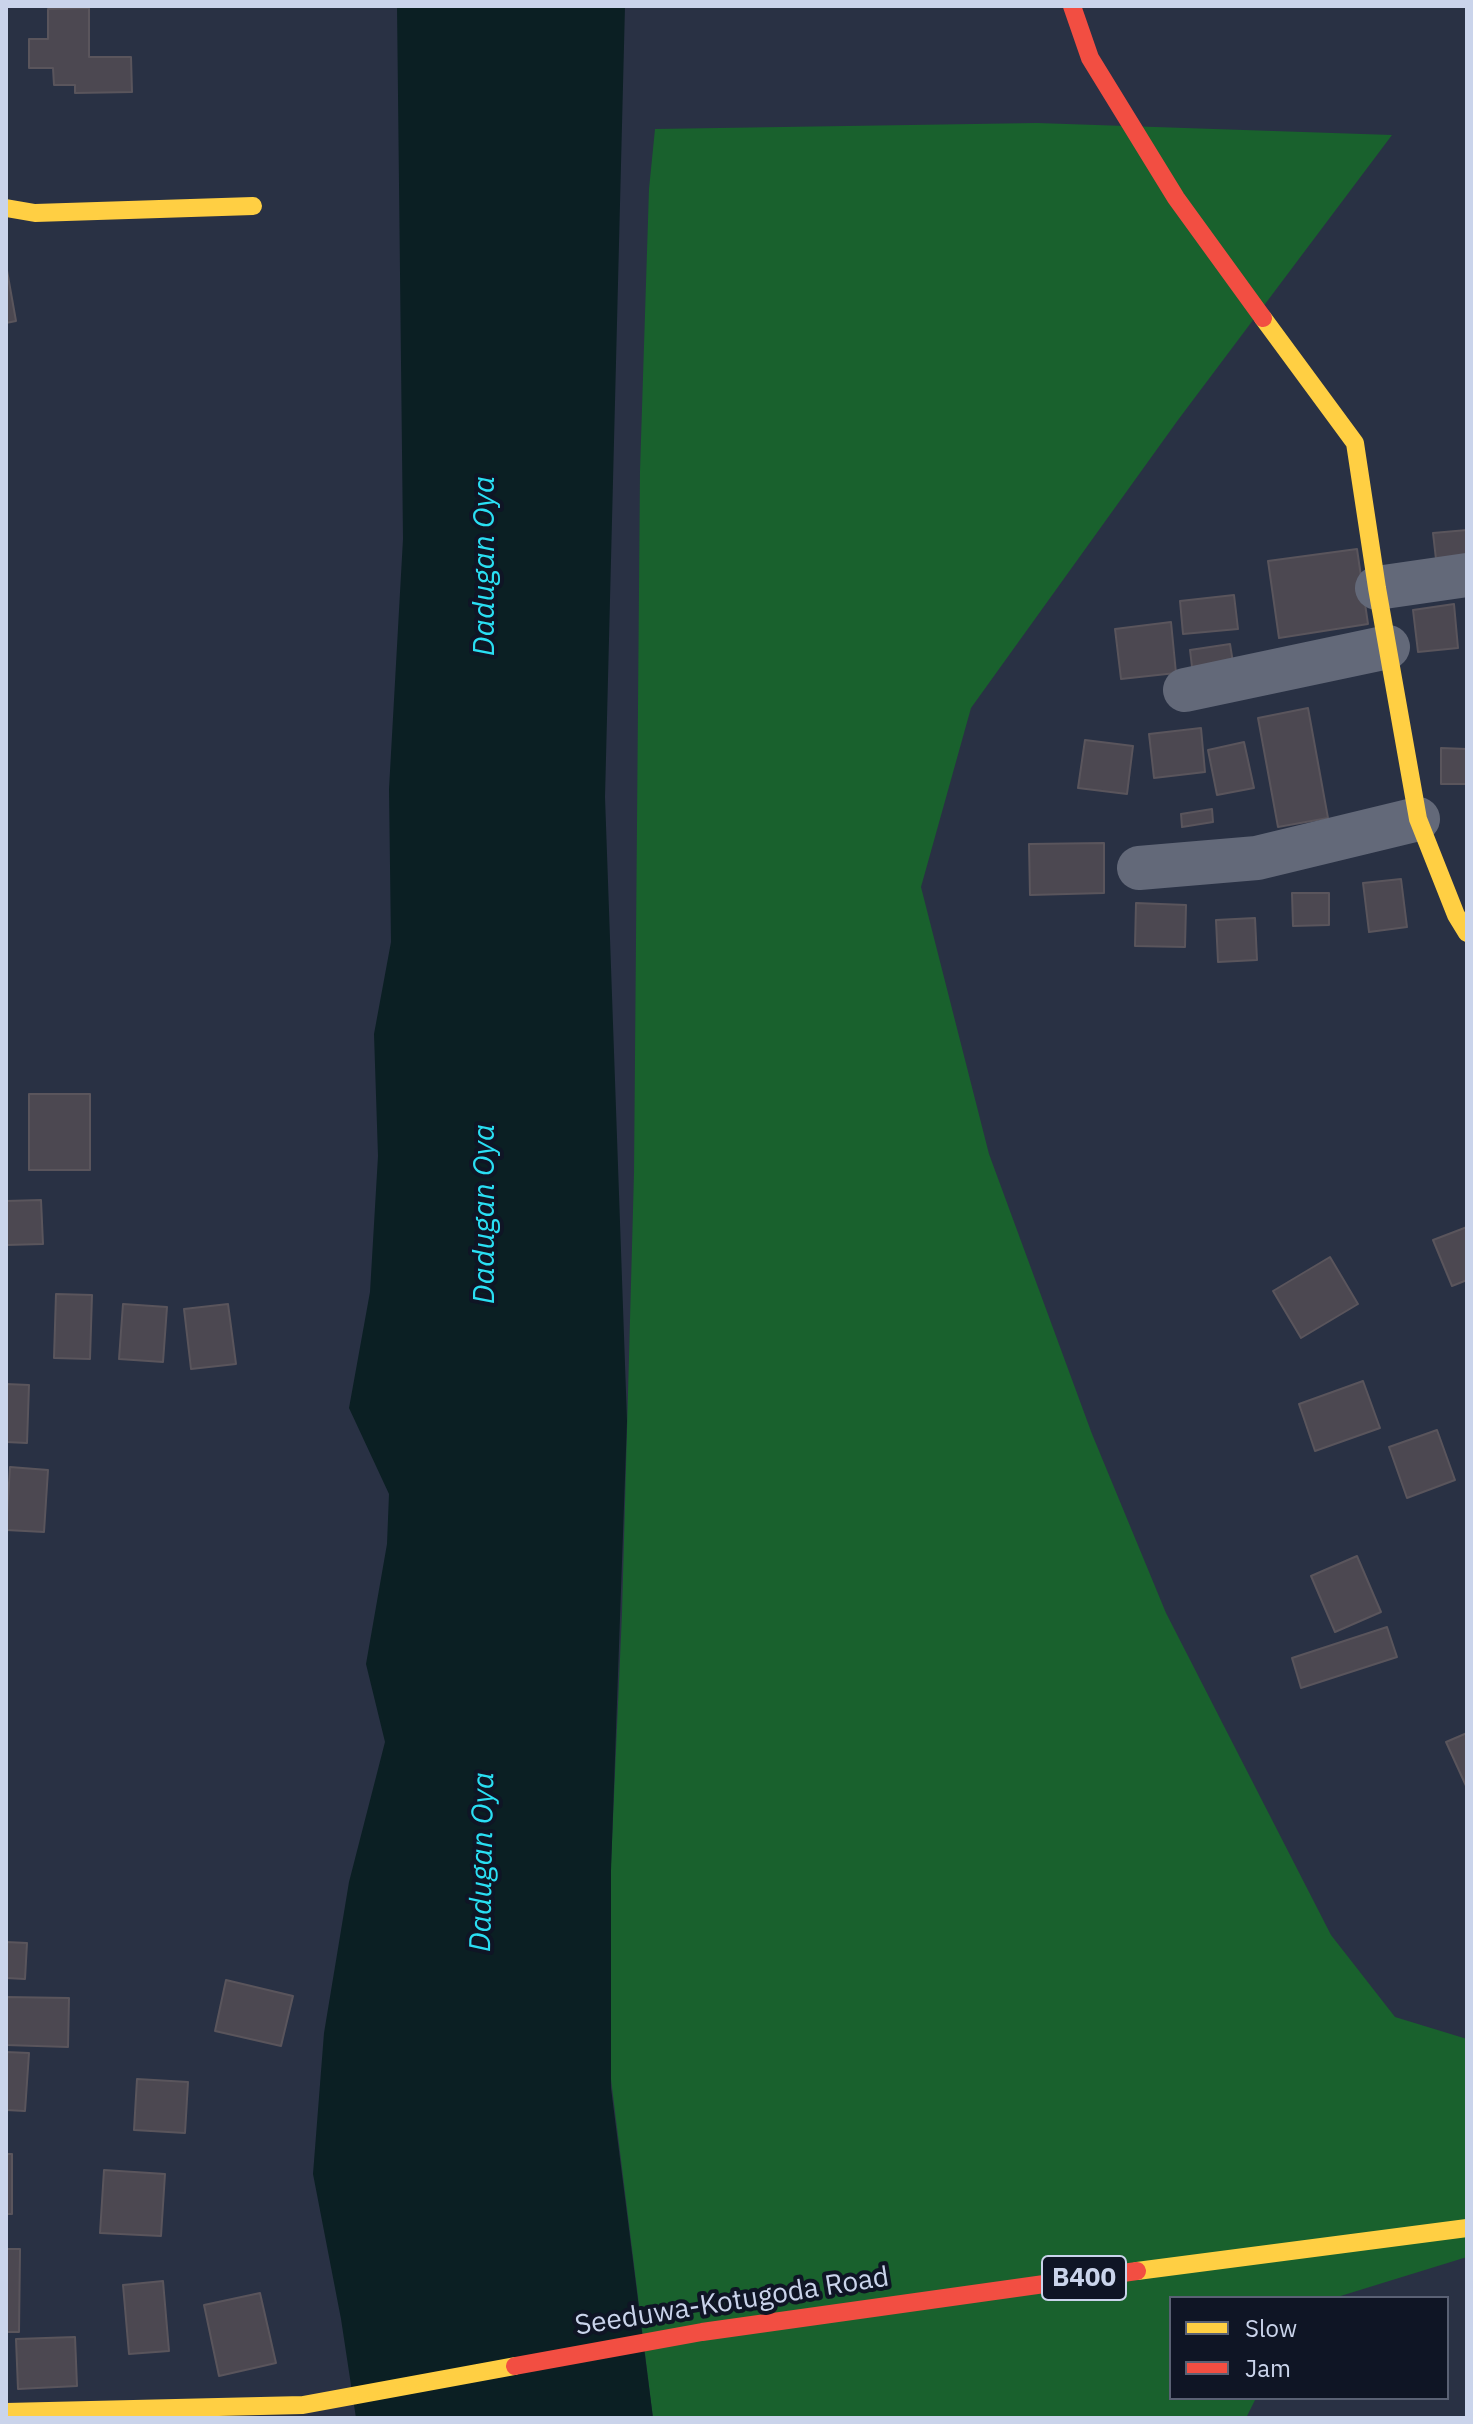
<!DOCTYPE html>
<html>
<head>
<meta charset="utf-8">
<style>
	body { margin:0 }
	#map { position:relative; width:1473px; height:2424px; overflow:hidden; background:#293144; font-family:"IBM Plex Sans",sans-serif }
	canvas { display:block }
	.frame { position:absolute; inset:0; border:8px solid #cad4eb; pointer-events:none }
	.legend { position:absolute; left:1169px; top:2296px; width:280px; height:104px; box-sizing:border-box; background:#0f1525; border:2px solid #5a6174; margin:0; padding:10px 14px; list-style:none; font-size:24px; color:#cad4eb }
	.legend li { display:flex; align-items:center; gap:16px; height:40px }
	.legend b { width:40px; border:2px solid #5a6174 }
</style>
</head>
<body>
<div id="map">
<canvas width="1473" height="2424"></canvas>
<div class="frame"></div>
<ul class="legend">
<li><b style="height:10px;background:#ffcf43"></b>Slow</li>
<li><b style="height:10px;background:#f24e42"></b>Jam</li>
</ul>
</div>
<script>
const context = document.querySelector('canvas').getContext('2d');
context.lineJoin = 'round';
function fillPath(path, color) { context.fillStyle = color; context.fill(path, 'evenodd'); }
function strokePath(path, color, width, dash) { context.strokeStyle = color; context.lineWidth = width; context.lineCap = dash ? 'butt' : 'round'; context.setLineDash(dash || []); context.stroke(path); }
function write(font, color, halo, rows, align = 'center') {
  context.font = font + ' "IBM Plex Sans",sans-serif'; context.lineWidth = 8; context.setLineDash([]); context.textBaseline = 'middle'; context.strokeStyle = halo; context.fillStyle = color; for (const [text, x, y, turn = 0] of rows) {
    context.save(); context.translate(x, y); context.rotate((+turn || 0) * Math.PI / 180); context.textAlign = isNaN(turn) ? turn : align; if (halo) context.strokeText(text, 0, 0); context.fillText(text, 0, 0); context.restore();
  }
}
fillPath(new Path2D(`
	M1037,123l355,12 -214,285 -207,288 -50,179 68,267 103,280 74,179 165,322 64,82 72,22v218l-133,41h-163v100h85l-10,20h-593l-49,-395 18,-410 12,-440 6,-702 9,-282 6,-60z`), '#19612d');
fillPath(new Path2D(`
	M397,6h228l-20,791 22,624 -16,449v218l42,330h-297l-15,-99 -28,-145 11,-141 25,-151 36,-140 -19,-78 21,-120 2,-50 -40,-86 21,-116 8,-136 -4,-122 17,-92 -2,-153 14,-250z`), '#0b1f23');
const building = new Path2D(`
	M89,8v49h42l1,35 -57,1v-8h-21l-1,-17h-24v-29h19v-30z
	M6,265l10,56 -10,2z
	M1467,530v35l-30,3 -4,-35z
	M1357,549l11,75 -89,14 -11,-77z
	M1234,595l4,34 -55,5 -3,-33z
	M1454,604l4,44 -40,4 -5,-42z
	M1171,622l5,51 -55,6 -6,-50z
	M1230,644l4,25 -41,6 -3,-25z
	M1308,708l20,110 -50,9 -20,-109z
	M1201,728l4,44 -51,6 -5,-44z
	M1085,740l48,6 -6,48 -49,-6z
	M1244,742l10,46 -37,7 -9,-45z
	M1441,748l26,1v35h-26z
	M1212,809l1,13 -31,5 -1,-13z
	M1104,843v50l-74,2 -1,-51z
	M1401,879l6,48 -38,5 -6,-49z
	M1292,893h37v32l-36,1z
	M1136,903l50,2 -1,42 -50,-1z
	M1255,918l2,42 -39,2 -2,-42z
	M29,1094h61v76h-61z
	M41,1200l2,44 -37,1v-44z
	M1467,1227v53l-15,6 -19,-46z
	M1330,1257l28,47 -57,34 -28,-47z
	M56,1294l36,1 -2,64 -36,-1z
	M123,1304l44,3 -4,55 -44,-3z
	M228,1304l8,60 -45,5 -7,-60z
	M1363,1381l17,47 -65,23 -16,-47z
	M6,1384l23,1 -2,58 -21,-1z
	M1437,1430l18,50 -48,18 -18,-51z
	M10,1467l38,3 -4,62 -38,-2z
	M1357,1556l24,56 -46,20 -24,-56z
	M1387,1627l10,30 -96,31 -9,-30z
	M1467,1733v55l-21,-46z
	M6,1942l21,1 -2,36 -19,-1z
	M226,1980l67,16 -12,50 -66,-15z
	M6,1997l63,1 -1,49 -62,-2z
	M6,2052l23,1 -4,58 -19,-1z
	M137,2079l51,3 -3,51 -51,-3z
	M6,2154h6v60h-6z
	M104,2170l61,4 -4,62 -61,-3z
	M6,2249h14l-1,83h-13z
	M163,2281l6,70 -40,3 -6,-69z
	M260,2293l16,70 -57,13 -15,-71z
	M75,2337l2,49 -59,3 -2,-50z`);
fillPath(building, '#4c4851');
strokePath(building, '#5a555c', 2);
strokePath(new Path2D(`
	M1377,588l90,-13
	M1185,690l203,-43
	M1139,868l118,-10 161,-39`), '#636979', 44);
strokePath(new Path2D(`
	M6,208l29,5 218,-7
	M1263,318l92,125 22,145 41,231 38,96 11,18
	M1137,2271l330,-43
	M6,2412l297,-7 212,-39`), '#ffcf43', 18);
strokePath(new Path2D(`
	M1072,6l18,52 86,140 87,120
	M515,2366l187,-34 435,-61`), '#f24e42', 18);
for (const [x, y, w] of [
	[1084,2278,84]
]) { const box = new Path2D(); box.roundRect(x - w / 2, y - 22, w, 44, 6); context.fillStyle = '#0f1525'; context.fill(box); strokePath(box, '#cad4eb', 2); }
write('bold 26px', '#cad4eb', null, [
	["B400",1084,2278]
]);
write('28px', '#cad4eb', '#0f1525', [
	["Seeduwa-Kotugoda Road",732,2302,-9]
]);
write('italic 30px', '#2adff3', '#0f1525', [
	["Dadugan Oya",485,566,-90],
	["Dadugan Oya",485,1214,-90],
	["Dadugan Oya",483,1862,-89]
]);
</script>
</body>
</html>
